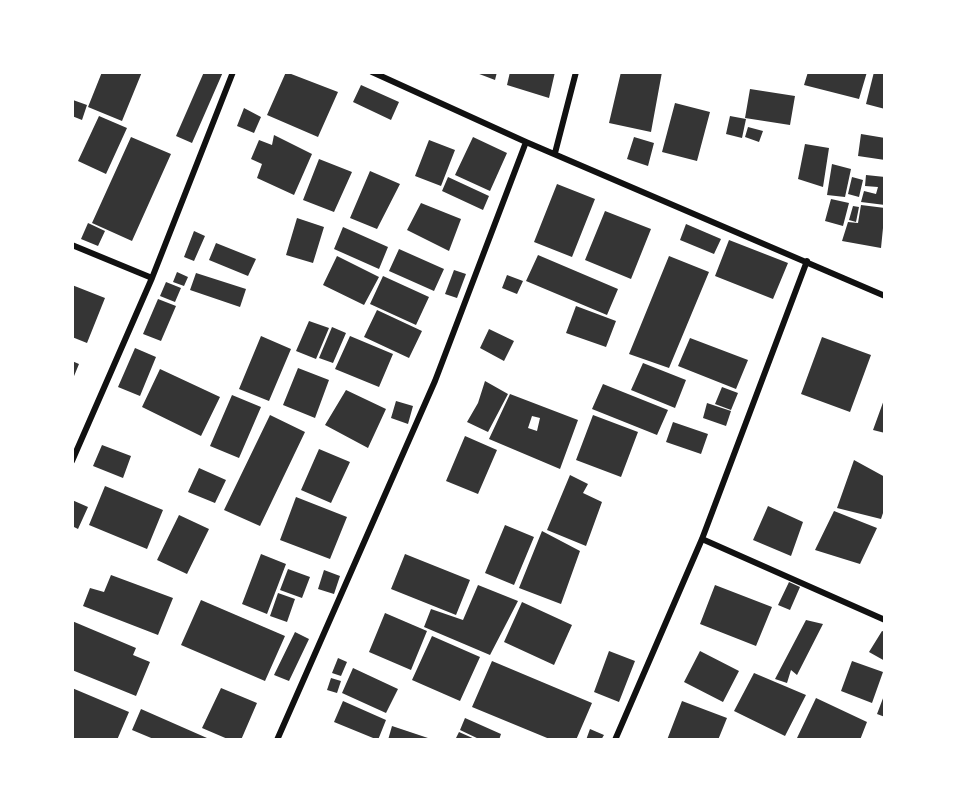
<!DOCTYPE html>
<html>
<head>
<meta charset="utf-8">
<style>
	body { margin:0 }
	#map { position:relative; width:957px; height:812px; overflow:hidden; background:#fff; font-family:Merriweather,serif }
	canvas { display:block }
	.frame { position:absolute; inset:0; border:74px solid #fff; pointer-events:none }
</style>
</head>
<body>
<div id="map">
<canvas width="957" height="812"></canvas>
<div class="frame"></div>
</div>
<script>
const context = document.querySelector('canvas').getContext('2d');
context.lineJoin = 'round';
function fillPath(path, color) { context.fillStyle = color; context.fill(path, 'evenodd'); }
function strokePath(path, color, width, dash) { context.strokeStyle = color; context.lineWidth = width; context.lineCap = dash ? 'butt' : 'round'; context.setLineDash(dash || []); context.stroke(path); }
fillPath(new Path2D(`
	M102,72h40l-20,49 -34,-14z
	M204,72h19l-31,71 -16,-7z
	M286,72l52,20 -20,45 -51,-22z
	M474,72h23l-2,8z
	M510,72h45l-6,26 -42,-13z
	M621,72h41l-11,60 -42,-9z
	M808,72h59l-8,27 -55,-14z
	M874,72h11v37l-19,-5z
	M361,85l38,17 -8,18 -38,-18z
	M750,89l45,7 -5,29 -45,-7z
	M73,100l14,5 -5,15 -10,-4z
	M675,103l35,9 -13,49 -35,-9z
	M244,108l17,9 -7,16 -17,-7z
	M99,116l28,12 -21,46 -28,-13z
	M730,116l16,3 -4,19 -16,-4z
	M748,127l15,4 -4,11 -14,-5z
	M861,134l24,4v22l-27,-4z
	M274,135l38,19 -18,41 -37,-17 5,-14 -11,-5 8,-19 13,5z
	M131,137l40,17 -39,87 -40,-18z
	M473,137l34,16 -17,38 -35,-16z
	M634,137l20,6 -6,23 -21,-7z
	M429,140l26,10 -14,36 -26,-10z
	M805,144l24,4 -6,39 -25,-8z
	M319,159l33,13 -18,40 -31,-12z
	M832,164l19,5 -6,28 -18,-2z
	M370,171l30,13 -23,45 -27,-11z
	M866,175l19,2v28l-24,-3 3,-11 12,3 2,-7 -13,-1z
	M448,177l41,19 -6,14 -41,-19z
	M852,177l11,3 -4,17 -11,-3z
	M557,184l38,15 -23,58 -38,-15z
	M831,199l18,4 -6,23 -18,-5z
	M421,203l40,16 -12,32 -42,-21z
	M861,205l24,3 -4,40 -39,-7 6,-19 10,1z
	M853,206l6,1 -3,15 -7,-2z
	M605,211l46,18 -20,50 -46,-19z
	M297,218l27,9 -11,36 -27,-8z
	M88,223l17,8 -7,15 -17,-7z
	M686,224l35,15 -7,15 -34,-14z
	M343,227l45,20 -9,22 -45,-20z
	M194,231l11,5 -11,25 -10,-4z
	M729,240l59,23 -15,36 -58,-23z
	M216,243l40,16 -8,17 -39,-16z
	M399,249l45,20 -10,22 -45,-20z
	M538,255l80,34 -11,26 -81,-34z
	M337,256l42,21 -15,28 -41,-20z
	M669,256l40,16 -40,96 -40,-14z
	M454,270l12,4 -9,24 -12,-4z
	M177,272l11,5 -4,9 -11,-4z
	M196,273l50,16 -6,18 -50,-17z
	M507,275l16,6 -6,13 -15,-6z
	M383,276l46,21 -13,28 -46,-21z
	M166,282l15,6 -6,14 -15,-6z
	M72,285l33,13 -18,45 -15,-6z
	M158,299l18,7 -15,35 -18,-7z
	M576,306l40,15 -10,26 -40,-14z
	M377,310l45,21 -13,27 -45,-21z
	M309,321l20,7 -13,31 -20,-8z
	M332,327l14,6 -13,30 -14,-5z
	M489,329l25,12 -10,20 -24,-13z
	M261,336l30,13 -22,52 -30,-12z
	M350,336l43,18 -14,33 -44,-18z
	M822,337l49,18 -21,57 -49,-18z
	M690,338l58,22 -12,29 -58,-23z
	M135,348l21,9 -16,39 -22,-9z
	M72,361l7,3 -7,17z
	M643,363l43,17 -11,28 -44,-18z
	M298,368l31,12 -14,38 -32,-13z
	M160,369l60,28 -19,39 -59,-29z
	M485,381l23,13 -20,38 -21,-10 11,-19z
	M603,384l65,26 -11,25 -65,-26z
	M722,387l16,6 -7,17 -16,-6z
	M346,390l40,19 -18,39 -43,-23z
	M510,394l68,26 -18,49 -71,-30zM532,416l8,2 -3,13 -9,-3z
	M232,395l29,12 -22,51 -29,-12z
	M885,397v36l-12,-3z
	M396,401l17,5 -5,18 -17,-6z
	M707,403l24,8 -5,15 -23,-8z
	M270,415l35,17 -45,94 -36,-16z
	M593,415l45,17 -17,45 -45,-17z
	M673,422l35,12 -7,20 -35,-12z
	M465,436l32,14 -19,44 -32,-13z
	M102,445l29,11 -8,22 -30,-12z
	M319,449l31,13 -19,41 -30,-13z
	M854,460l31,17v30l-4,12 -44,-11z
	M199,468l27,12 -11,23 -27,-11z
	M570,475l18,9 -5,9 19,9 -16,44 -39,-16z
	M105,486l58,24 -16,39 -58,-24z
	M296,497l51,20 -17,42 -50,-19z
	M72,500l16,7 -10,22 -6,-3z
	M768,506l35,16 -12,34 -38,-16z
	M834,511l43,17 -17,36 -45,-14z
	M179,515l30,14 -22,45 -30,-14z
	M505,525l29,12 -20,48 -29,-12z
	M542,531l38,20 -19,53 -42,-16z
	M261,554l25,10 -19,50 -25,-10z
	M405,554l65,26 -14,35 -65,-26z
	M288,569l22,8 -8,21 -22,-8z
	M324,570l16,6 -6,18 -16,-5z
	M111,575l62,23 -15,37 -75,-29 7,-18 14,4z
	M789,582l11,5 -10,23 -12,-5z
	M478,585l40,16 -28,54 -66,-28 7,-18 32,11z
	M715,585l57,22 -16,39 -56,-22z
	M278,593l17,6 -8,23 -17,-6z
	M201,600l84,36 -20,45 -84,-36z
	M522,602l50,23 -18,40 -50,-23z
	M385,613l42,18 -16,39 -42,-18z
	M806,620l17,4 -26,51 -6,-5 -4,13 -12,-4z
	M72,621l64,27 -3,7 17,7 -14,34 -64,-26z
	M882,631l3,1v29l-16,-9z
	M295,632l14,7 -20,42 -15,-6z
	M432,636l48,21 -20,44 -48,-21z
	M609,651l26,10 -16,41 -25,-10z
	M700,651l39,20 -16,31 -39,-20z
	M338,658l9,4 -6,14 -9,-3z
	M492,661l100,42 -16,37h-24l-80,-33z
	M852,661l31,11 -11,31 -31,-12z
	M353,668l45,21 -12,24 -44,-20z
	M754,673l52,22 -21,41 -51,-25z
	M331,678l10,3 -4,12 -10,-3z
	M72,688l57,24 -12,28h-45z
	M221,688l36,15 -16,37h-11l-28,-12z
	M885,693v24l-8,-3z
	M816,698l51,24 -7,18 -63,-2z
	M343,701l43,19 -8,20 -44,-18z
	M682,701l45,17 -9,22h-51z
	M141,709l66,29 -1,2h-50l-24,-10z
	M465,718l36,16 -2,6h-18l-21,-10z
	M392,726l42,14h-46z
	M590,729l14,6 -3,5h-15z
	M459,732l18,8h-22z`), '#353535');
strokePath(new Path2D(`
	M372,72l154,70 359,154
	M555,153l21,-81
	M72,245l80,33
	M72,461l80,-183 81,-206
	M702,539l183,81
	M277,740l158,-359 91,-239
	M615,740l87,-201 105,-278`), '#111', 6);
</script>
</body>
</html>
